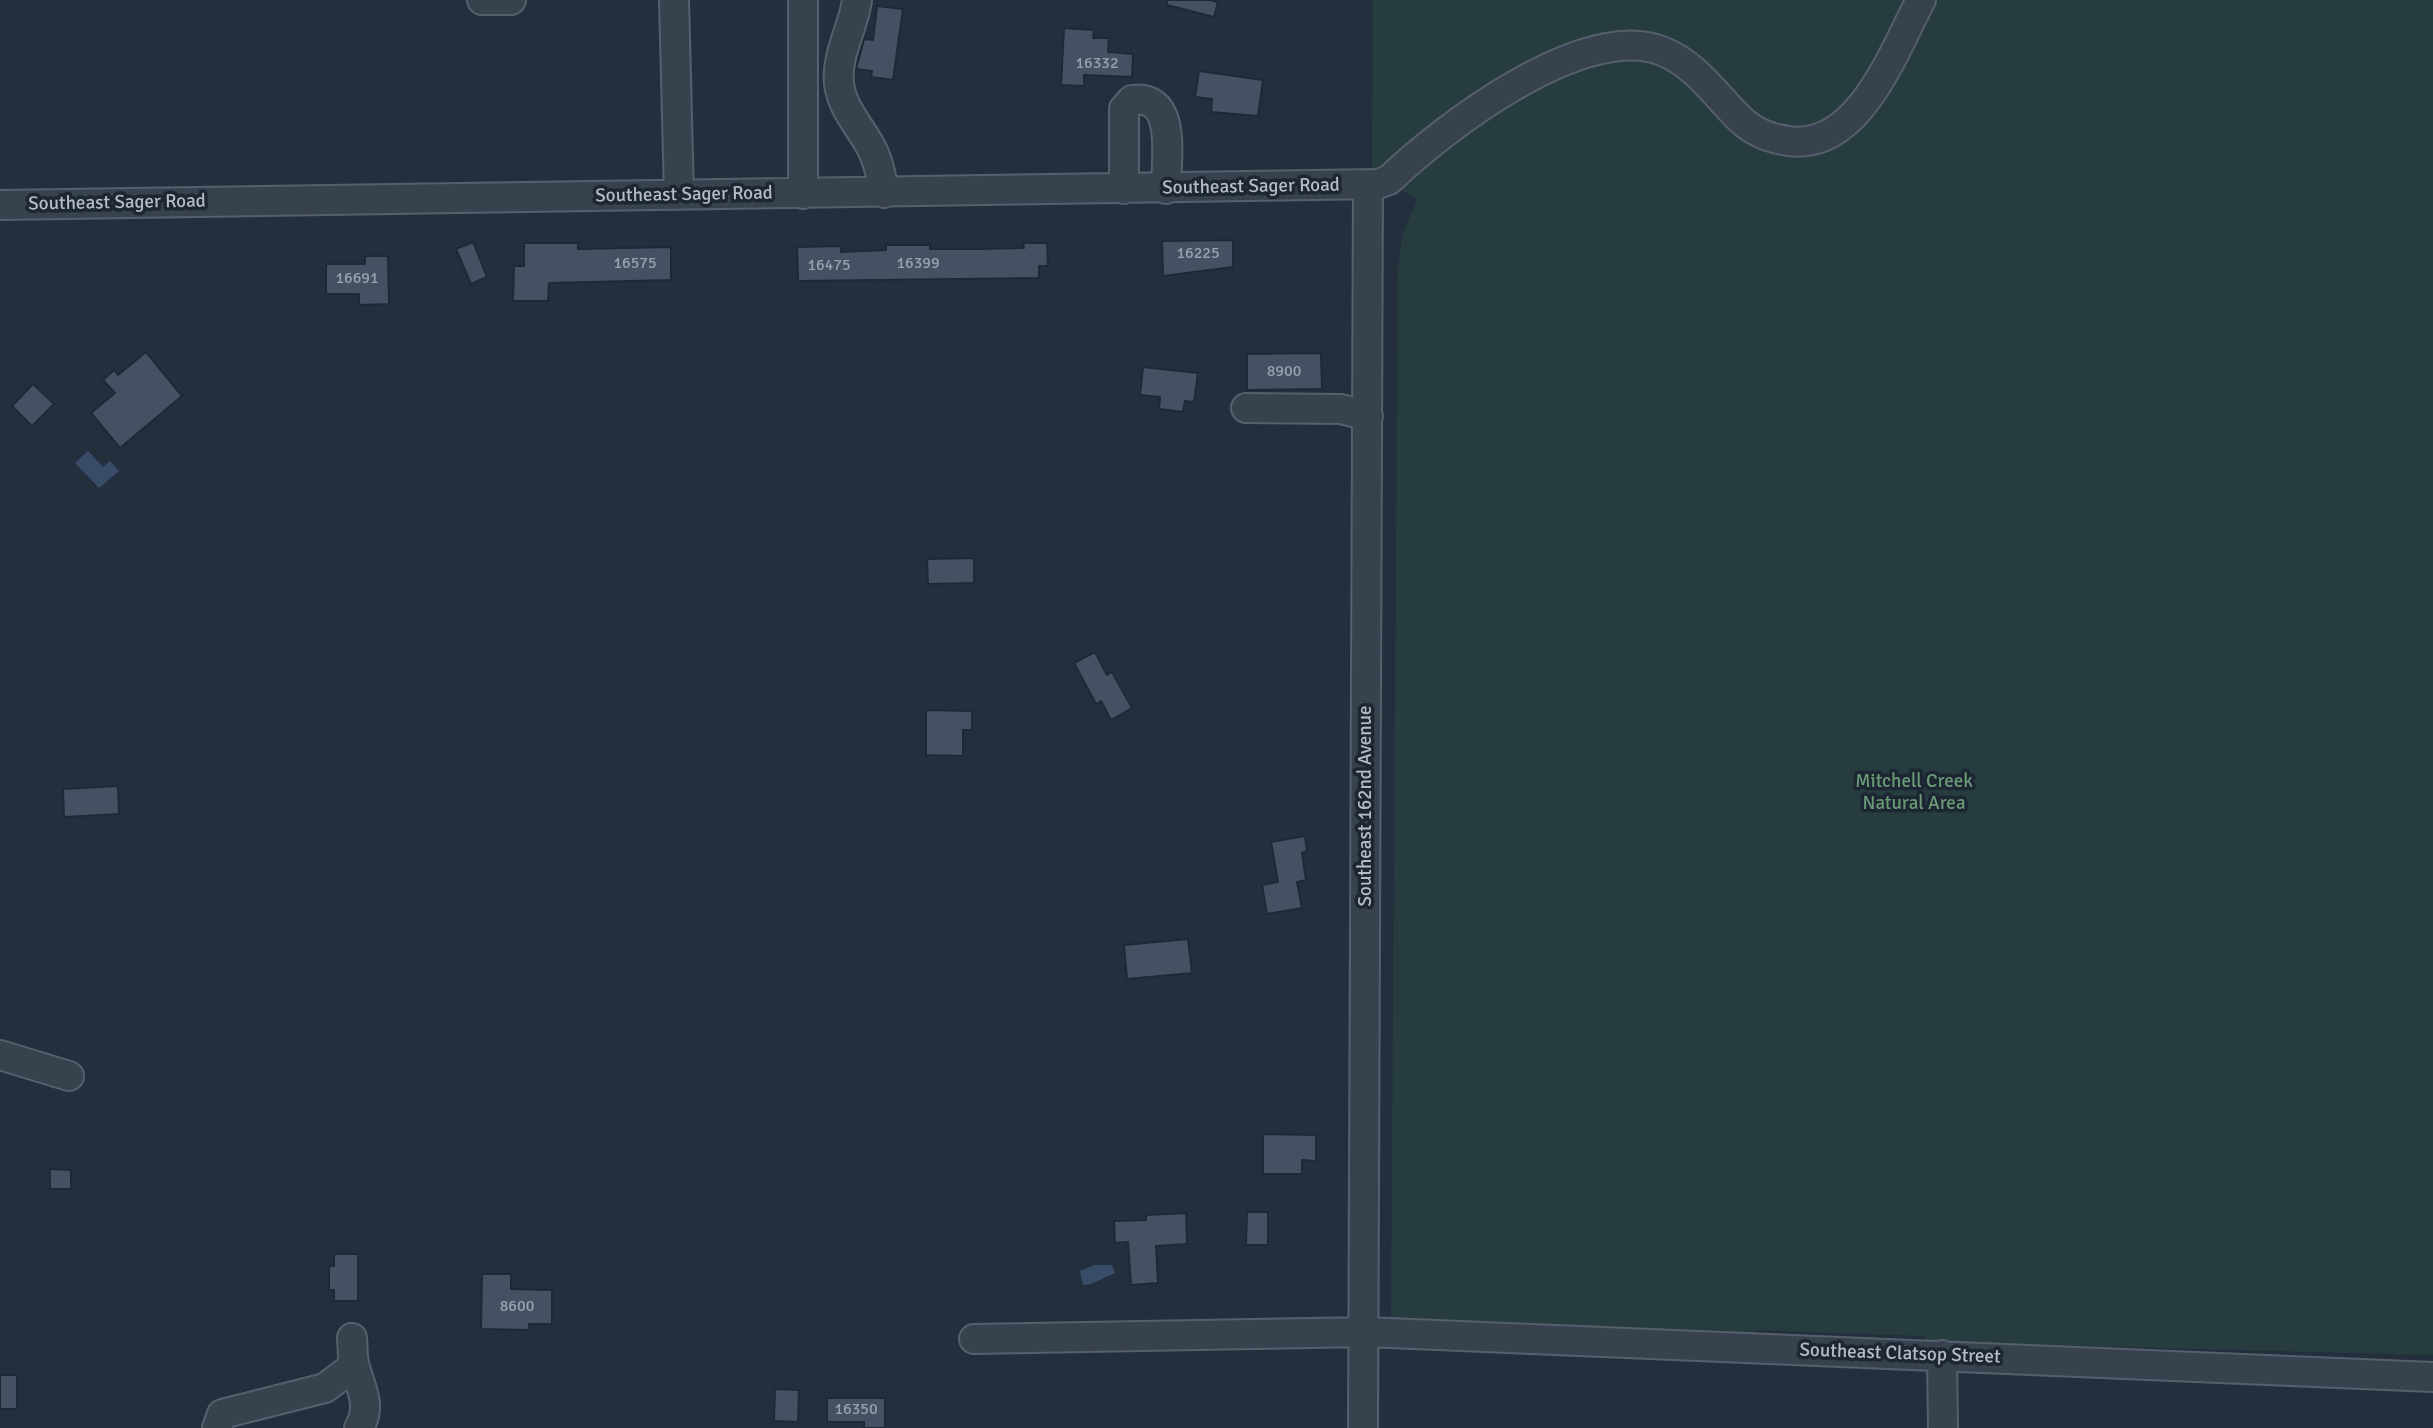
<!DOCTYPE html>
<html>
<head>
<meta charset="utf-8">
<style>
	body { margin:0 }
	canvas { display:block; background:#242f3e }
</style>
</head>
<body>
<canvas width="2433" height="1428"></canvas>
<script>
const context = document.querySelector('canvas').getContext('2d');
context.lineJoin = 'round';
function fillPath(path, color) { context.fillStyle = color; context.fill(path, 'evenodd'); }
function strokePath(path, color, width, dash) { context.strokeStyle = color; context.lineWidth = width; context.lineCap = dash ? 'butt' : 'round'; context.setLineDash(dash || []); context.stroke(path); }
function write(font, color, halo, rows, align = 'center') {
  context.font = font + ' Signika,sans-serif'; context.lineWidth = 7; context.setLineDash([]); context.textBaseline = 'middle'; context.strokeStyle = halo; context.fillStyle = color; for (const [text, x, y, turn = 0] of rows) {
    context.save(); context.translate(x, y); context.rotate((+turn || 0) * Math.PI / 180); context.textAlign = isNaN(turn) ? turn : align; if (halo) context.strokeText(text, 0, 0); context.fillText(text, 0, 0); context.restore();
  }
}
fillPath(new Path2D(`
	M1373,0h1060v1355l-507,-13 -1,-6 -169,-6 -1,4 -364,-17 7,-1048 5,-36 14,-33 -45,-29z`), '#263c3f');
fillPath(new Path2D(`
	M88,451l15,16 7,-6 9,10 -20,17 -24,-25z
	M1094,1265h18l3,8 -24,11 -8,1 -3,-14z`), '#394c67');
const building = new Path2D(`
	M1167,0h43l8,2 -4,15 -47,-12z
	M877,6l26,3 -10,71 -22,-3 1,-6 -16,-2 8,-30 9,1z
	M1064,28l30,2 -1,8h16l-1,14 25,2 -1,23 -48,-2v11l-23,-1z
	M1199,71l64,9 -5,36 -47,-4 1,-13 -17,-2z
	M1233,240v27l-70,9 -1,-35z
	M473,242l14,35 -16,7 -15,-35z
	M524,243h54v6l93,-2v33l-122,3 -1,18h-35l1,-35h10z
	M1023,243h24l1,23h-9v12l-241,3 -1,-34 44,-1v6l45,-2v-5h44v4h47l47,-1z
	M365,256h23l1,48 -30,1v-11h-33v-30h39z
	M146,352l36,44 -62,52 -29,-35 24,-20 -12,-13 11,-10 4,5z
	M1321,353l1,36 -75,1v-36z
	M1143,367l55,6 -4,29 -9,-1 -2,11 -24,-3 1,-12 -20,-2z
	M33,384l21,20 -22,22 -20,-20z
	M974,558v25l-46,1 -1,-25z
	M1095,652l12,23 5,-3 20,36 -21,12 -10,-19 -5,3 -22,-41z
	M926,710l46,1v19h-9v26l-37,-1z
	M118,786l1,28 -55,3 -1,-28z
	M1305,836l2,15 -5,2 4,27 -9,2 5,26 -35,6 -5,-29 16,-3 -7,-40z
	M1188,939l4,34 -65,6 -3,-34z
	M1263,1134l53,1v26l-14,-1v14h-39z
	M50,1169l21,1v19h-21z
	M1247,1212h21v33h-22z
	M1186,1213l1,31 -31,2 2,37 -27,2 -3,-43 -13,1 -1,-22 32,-1v-5z
	M334,1254h24v47h-24v-11h-5v-24h5z
	M482,1274h29v15l41,1v34h-23v6l-48,-1z
	M0,1375h17v34h-17z
	M775,1389l24,1 -1,32 -24,-1z
	M827,1398h58v30h-21v-6h-37z`);
fillPath(building, '#455162');
strokePath(building, '#1f2835', 2);
const minor = new Path2D(`
	M482,0h29
	M674,0l5,195
	M803,0v194
	M857,0c-4,29 -21,54 -18,84 3,23 18,39 29,58 10,16 13,33 16,51
	M1124,189v-80l8,-9c46,-6 34,58 34,89
	M0,205l1378,-21 11,-4c54,-52 195,-160 273,-129 35,14 53,44 79,69 13,12 31,19 48,21 70,10 105,-91 132,-141
	M1246,408l95,1 27,7
	M0,1055l69,21
	M352,1338c1,10 0,20 3,29 6,23 17,38 4,61
	M974,1339l392,-7 1067,45
	M1942,1355l1,73
	M217,1428l5,-14 103,-26 29,-22
	M1363,1428l5,-1244`);
strokePath(minor, '#565f6c', 32);
strokePath(minor, '#38414e', 28);
write('16px', '#98a1af', null, [
	["16332",1097,64],
	["16225",1198,254],
	["16575",635,264],
	["16399",918,264],
	["16475",829,266],
	["16691",357,279],
	["8900",1284,372],
	["8600",517,1307],
	["16350",856,1410]
]);
write('19px', '#b4bcc9', '#1d2633', [
	["Southeast Sager Road",1251,187,-1],
	["Southeast Sager Road",684,195,-1],
	["Southeast Sager Road",117,203,-1],
	["Southeast 162nd Avenue",1366,806,-90],
	["Southeast Clatsop Street",1900,1354,2]
]);
write('19px', '#6b9a76', '#1d2633', [
	["Mitchell Creek",1914,782],
	["Natural Area",1914,804]
]);
</script>
</body>
</html>
